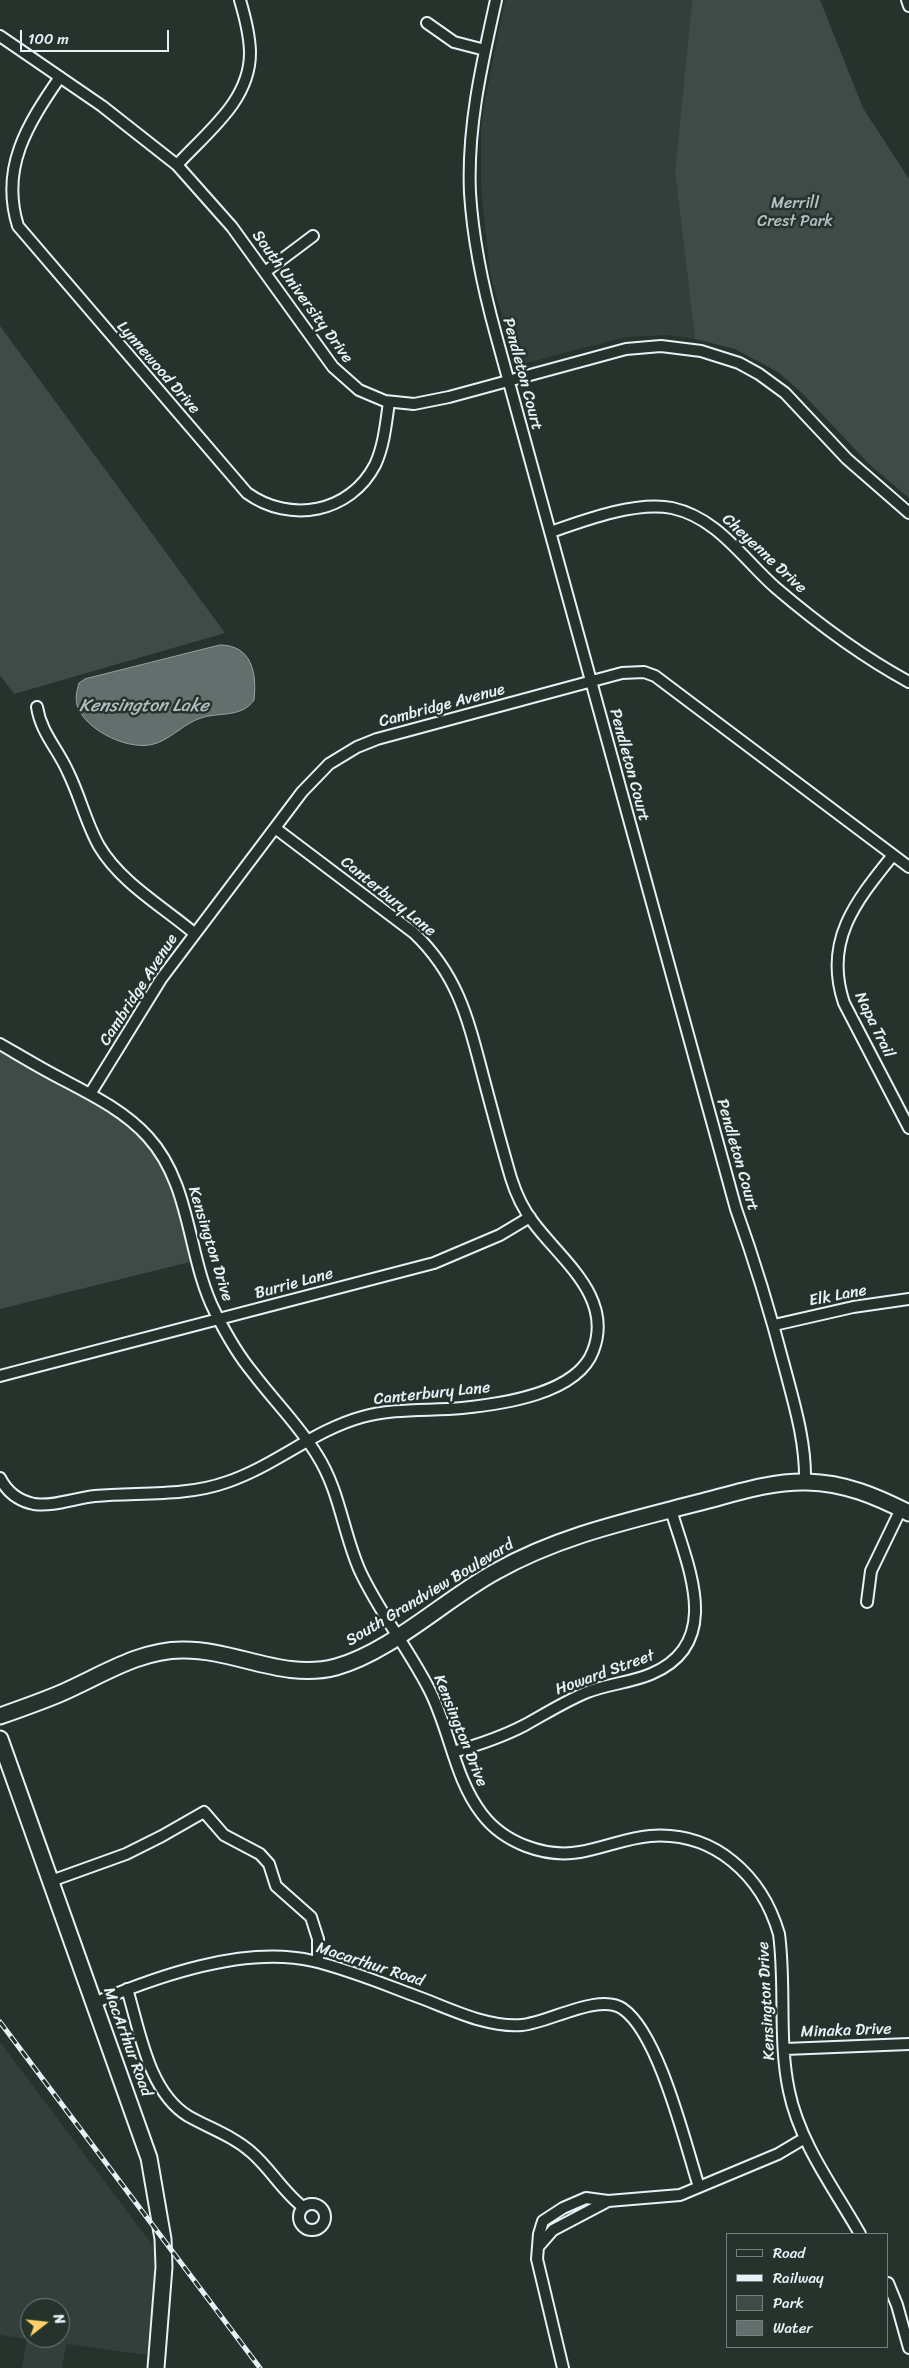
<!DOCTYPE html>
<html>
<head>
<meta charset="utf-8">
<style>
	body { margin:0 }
	#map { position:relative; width:909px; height:2368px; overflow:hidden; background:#26332d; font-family:Sriracha,sans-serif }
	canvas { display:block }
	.legend { position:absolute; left:726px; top:2233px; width:162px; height:115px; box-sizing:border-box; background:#26332d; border:1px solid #747f7e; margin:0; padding:6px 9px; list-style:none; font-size:15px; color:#e8f1f8 }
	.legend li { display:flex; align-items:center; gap:10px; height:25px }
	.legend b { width:25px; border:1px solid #747f7e }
	.north { position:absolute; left:20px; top:2298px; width:50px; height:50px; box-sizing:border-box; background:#26332d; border:1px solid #747f7e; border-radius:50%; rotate:74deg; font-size:14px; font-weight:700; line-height:20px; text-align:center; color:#e8f1f8 }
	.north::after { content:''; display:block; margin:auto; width:18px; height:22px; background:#ffd166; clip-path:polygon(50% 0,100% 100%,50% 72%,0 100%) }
	.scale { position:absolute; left:20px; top:30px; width:149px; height:22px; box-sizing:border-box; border:2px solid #e8f1f8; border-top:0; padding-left:6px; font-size:15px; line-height:18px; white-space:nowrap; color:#e8f1f8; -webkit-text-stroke:4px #26332d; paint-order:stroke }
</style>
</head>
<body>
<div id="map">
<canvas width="909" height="2368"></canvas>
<ul class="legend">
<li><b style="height:6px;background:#26332d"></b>Road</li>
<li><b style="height:6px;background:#e8f1f8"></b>Railway</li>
<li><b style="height:14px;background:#3e4b47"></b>Park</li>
<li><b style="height:14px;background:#636f6d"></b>Water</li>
</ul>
<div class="north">N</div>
<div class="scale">100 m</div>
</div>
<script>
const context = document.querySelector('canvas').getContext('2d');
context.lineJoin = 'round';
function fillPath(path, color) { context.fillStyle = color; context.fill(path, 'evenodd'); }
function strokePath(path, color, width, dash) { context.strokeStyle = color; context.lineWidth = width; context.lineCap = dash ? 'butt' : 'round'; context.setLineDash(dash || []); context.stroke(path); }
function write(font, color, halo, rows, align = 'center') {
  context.font = font + ' Sriracha,sans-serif'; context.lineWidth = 5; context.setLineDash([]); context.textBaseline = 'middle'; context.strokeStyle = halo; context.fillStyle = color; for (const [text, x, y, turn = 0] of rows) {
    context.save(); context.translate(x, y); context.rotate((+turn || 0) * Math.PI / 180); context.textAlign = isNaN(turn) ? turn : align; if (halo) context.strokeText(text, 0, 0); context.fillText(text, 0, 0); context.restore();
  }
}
fillPath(new Path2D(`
	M505,0h187l-17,172 20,167 -27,-4 -42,2 -104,27 -7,-4 -25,-86 -9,-87v-56l3,-25z
	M0,2042l153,204 2,16 -8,93 -81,-11 -4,24h-40l5,-29 -27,-4zM30,2308h30v30h-30z`), '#333f3a');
fillPath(new Path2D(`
	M692,0h128l43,108 46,71v319l-38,-32 -69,-73 -24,-21 -43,-23 -40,-10 -20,-167z
	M0,326l225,307 -211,61 -14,-19z
	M0,1048l119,71c53,37 58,85 71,143l-190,47z`), '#3e4b47');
const water = new Path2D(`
	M220,645c32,0 37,28 34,55 -12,18 -36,12 -53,18 -16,5 -28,19 -44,25 -25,10 -72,-12 -80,-38 -2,-7 0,-15 2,-22l6,-4z`);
fillPath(water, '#636f6d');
strokePath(water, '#98a3a5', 1);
const street = new Path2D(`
	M496,0c-14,63 -29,127 -26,193 3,48 13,95 26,142l240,874c19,53 35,106 49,160 10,38 21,74 20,113
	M907,0l2,6
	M427,23l27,19 31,8
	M0,36l102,70 75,59 55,62 101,140 26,23 26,11 29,3 35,-7 177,-48 35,-3 40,5 38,12 20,11 26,19 62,66 62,54
	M60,77c-33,48 -60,91 -42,149l229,267c43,31 103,20 128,-28 9,-19 11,-42 14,-63
	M177,165c30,-33 73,-64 73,-112 0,-18 -5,-36 -10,-53
	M265,272l48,-36
	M551,532c34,-12 85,-31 121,-24 46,10 71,51 104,80 41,35 85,68 133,94
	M37,707c4,26 21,42 31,65 12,24 18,51 31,74 22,37 63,60 95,87
	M893,855c-37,46 -70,86 -49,148l65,125
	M0,1044c19,11 37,22 56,32 32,17 68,34 92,61 44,48 39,120 67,175 11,22 23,43 38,61 21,28 46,52 64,82 23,36 26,78 43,116 19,41 48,77 69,118 21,40 25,89 53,125 22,29 63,44 98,38 24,-4 46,-14 70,-16 65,-5 112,40 129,98 7,52 -1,106 10,157 11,53 45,97 71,143
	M90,1094l71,-115 141,-187 27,-28 28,-17 20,-8 245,-66 22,-1 11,4 254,191
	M774,1325l79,-18 56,-8
	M0,1376l434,-113 66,-28 30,-18
	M0,1478c7,14 19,23 34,26 19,3 41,-6 61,-8 43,-4 90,1 132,-14 48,-16 87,-52 135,-65 32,-9 67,-6 100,-9 40,-4 115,-14 131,-57 21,-54 -32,-91 -60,-129 -10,-13 -17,-28 -22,-44 -10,-34 -19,-68 -28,-102 -15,-57 -25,-101 -69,-143l-139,-105
	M867,1602l4,-31 30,-62
	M453,1752c25,-7 49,-15 72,-27 20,-11 39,-23 60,-32 21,-9 45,-10 66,-19 74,-31 36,-109 20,-164
	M51,1881l75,-27 36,-18 42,-24 20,23 36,19 9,10 7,22 35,31 7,22v23
	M127,1989c13,42 21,102 61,127 21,12 45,20 63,36 19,16 32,40 52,55
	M94,2003c63,-27 151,-58 219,-42 34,8 68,22 100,34 34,12 72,33 109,30 26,-2 78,-33 101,-16 36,25 62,134 76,178
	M785,2049l124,-5
	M299 2217a13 13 0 1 1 26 0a13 13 0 1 1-26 0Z
	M539,2246l14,-16 55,-29 72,-6 98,-41 27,-16
	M888,2283l9,22 12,43
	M563,2368l-26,-109 2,-25 4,-13 20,-13 23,-10 22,3`);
const secondary = new Path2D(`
	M0,1716c20,-7 40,-14 59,-22 40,-17 79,-44 123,-44 53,-1 101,31 154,17 56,-16 108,-67 159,-95 63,-36 133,-51 202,-69 36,-9 73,-22 110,-21 38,1 69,14 102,31
	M0,1739l149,419 14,81 1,28 -8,101`);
strokePath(street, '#e8f1f8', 14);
strokePath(secondary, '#e8f1f8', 19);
strokePath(street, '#26332d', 10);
strokePath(secondary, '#26332d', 15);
const rail = new Path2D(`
	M0,2022l260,346`);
strokePath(rail, '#e8f1f8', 5);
strokePath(rail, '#26332d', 3, [9]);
write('16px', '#b5bfc3', '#26332d', [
	["Merrill",795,204],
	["Crest Park",795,222]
]);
write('16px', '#e8f1f8', '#26332d', [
	["South University Drive",302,297,54],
	["Lynnewood Drive",158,368,49],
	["Pendleton Court",522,374,75],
	["Cheyenne Drive",764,554,43],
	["Cambridge Avenue",442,706,-15],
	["Pendleton Court",629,765,75],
	["Canterbury Lane",388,897,39],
	["Cambridge Avenue",139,990,-57],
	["Napa Trail",874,1025,64],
	["Pendleton Court",737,1155,74],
	["Kensington Drive",210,1244,73],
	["Burrie Lane",294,1284,-15],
	["Elk Lane",838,1296,-11],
	["Canterbury Lane",432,1394,-6],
	["South Grandview Boulevard",430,1593,-31],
	["Howard Street",605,1673,-20],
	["Kensington Drive",460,1731,68],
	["Macarthur Road",370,1965,18],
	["Kensington Drive",767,2001,-93],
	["Minaka Drive",846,2031,-2],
	["MacArthur Road",127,2042,70]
]);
write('italic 18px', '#b3bdc0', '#26332d', [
	["Kensington Lake",144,706]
]);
</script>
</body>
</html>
